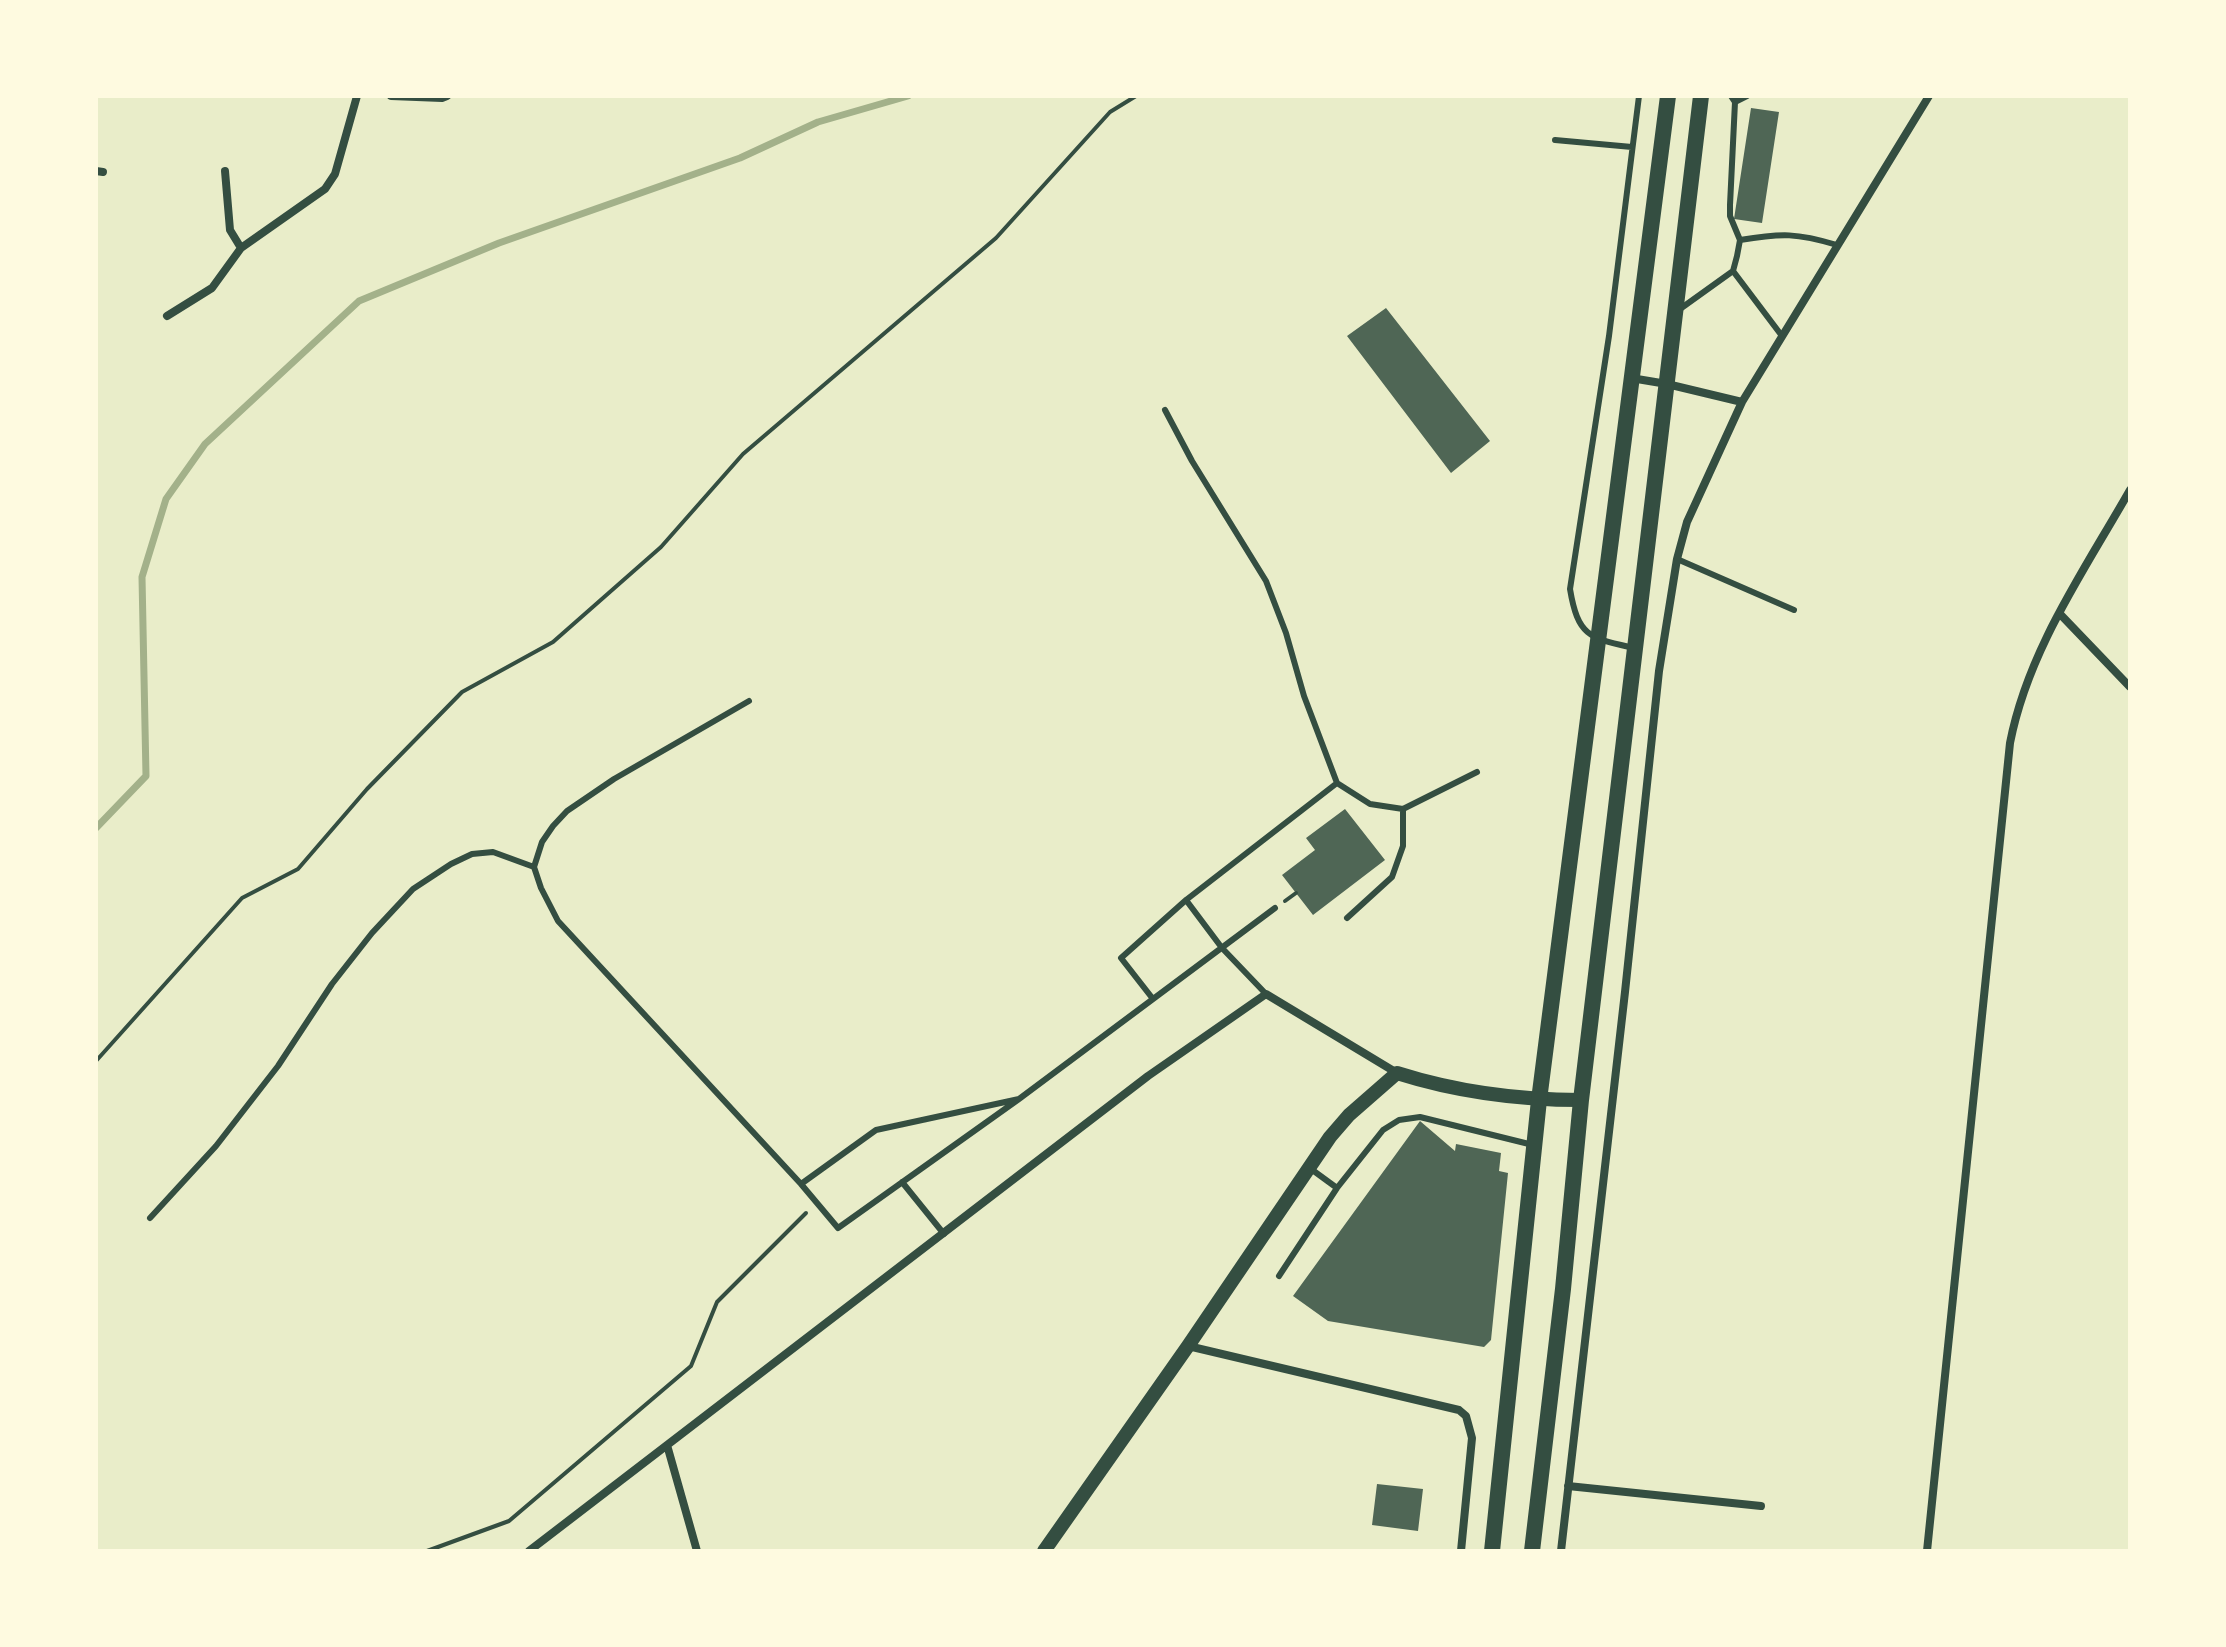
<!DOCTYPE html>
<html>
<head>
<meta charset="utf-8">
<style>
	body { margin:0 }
	#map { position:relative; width:2226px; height:1647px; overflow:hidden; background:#e9edc9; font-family:Mulish,sans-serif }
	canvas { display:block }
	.frame { position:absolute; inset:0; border:98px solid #fefae0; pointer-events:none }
</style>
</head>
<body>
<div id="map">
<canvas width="2226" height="1647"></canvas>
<div class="frame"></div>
</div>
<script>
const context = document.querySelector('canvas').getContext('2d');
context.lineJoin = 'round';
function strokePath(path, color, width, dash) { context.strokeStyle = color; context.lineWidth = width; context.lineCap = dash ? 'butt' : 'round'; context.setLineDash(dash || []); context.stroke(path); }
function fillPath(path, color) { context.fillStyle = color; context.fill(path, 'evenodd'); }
strokePath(new Path2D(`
	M96,828l50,-52 -4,-199 24,-78 39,-55 154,-143 140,-58 241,-85 78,-36 90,-26`), '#a3b18a', 7);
fillPath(new Path2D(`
	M1751,108l28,4 -17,111 -28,-4z
	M1386,308l104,133 -39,32 -104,-137z
	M1345,809l40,51 -72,55 -31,-40 33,-25 -9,-12z
	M1420,1121l35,30 1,-7 45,9 -2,18 9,2 -17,167 -7,7 -156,-26 -35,-25z
	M1377,1484l46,5 -5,42 -46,-6z`), '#4f6655');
strokePath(new Path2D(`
	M1285,901l11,-8
	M96,1061l146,-163 56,-29 69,-80 95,-97 91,-50 108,-95 82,-93 253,-216 114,-126 26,-16
	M427,1551l82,-30 182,-155 26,-64 89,-89`), '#344e41', 4);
strokePath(new Path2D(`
	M1735,102l12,-6
	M1555,140l77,7
	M1740,240c42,-7 57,-7 97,5
	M1733,271l49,65
	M1680,309l53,-38 4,-15 3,-16 -10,-24v-11l5,-103 -4,-6
	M1165,410l27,51 74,120 20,52 18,63 33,87 33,21 33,5 74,-37
	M1677,559l117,51
	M1634,648c-44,-10 -56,-11 -64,-59l39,-253 30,-240
	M749,701l-135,78 -47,32 -14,15 -11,16 -8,25 7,21 17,33 243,263
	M1186,900l36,48 44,46
	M1347,918l45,-41 11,-31v-37
	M1153,999l-32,-41 65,-58 151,-117
	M1019,1099l-143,31 -75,54 37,44 181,-129 256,-191
	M1311,1169l26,19
	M902,1182l42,52
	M150,1218l66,-72 62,-80 54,-82 40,-51 41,-44 38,-25 21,-10 21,-2 41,15
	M1279,1276l58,-88 46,-58 16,-10 21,-3 113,28`), '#344e41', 6);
strokePath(new Path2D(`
	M391,96l51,2 5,-2
	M96,171l7,1
	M225,171l5,59 11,18
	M167,316l45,-28 29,-40 84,-59 10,-15 22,-78
	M1631,378l36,6 75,18
	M2060,614l70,73
	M1188,1346l271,64 7,6 6,22 -11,113
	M667,1445l30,106
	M1568,1486l193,20
	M529,1551l619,-475 118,-82 131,79
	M1561,1551l64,-559 34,-321 18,-112 10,-37 55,-120 187,-306
	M1927,1551l83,-808c18,-93 74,-172 120,-253`), '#344e41', 8);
strokePath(new Path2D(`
	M1044,1551l144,-205 142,-209 19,-22 48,-42c60,19 122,27 184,27`), '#344e41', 14);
strokePath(new Path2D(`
	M1492,1551l47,-451 129,-1004
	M1532,1551l31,-262 18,-189 120,-1004`), '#344e41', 16);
</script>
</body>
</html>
